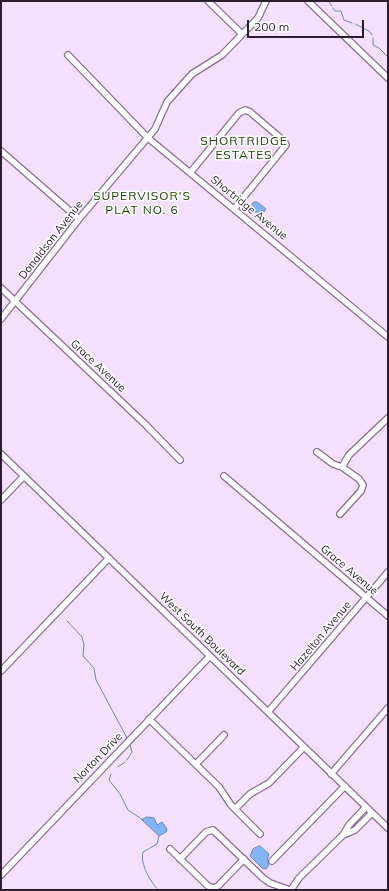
<!DOCTYPE html>
<html>
<head>
<meta charset="utf-8">
<style>
	body { margin:0 }
	#map { position:relative; width:389px; height:891px; overflow:hidden; background:#f4dffc; font-family:Mulish,sans-serif }
	canvas { display:block }
	.frame { position:absolute; inset:0; border:2px solid #2a1d2f; pointer-events:none }
	.scale { position:absolute; left:247px; top:20px; width:117px; height:18px; box-sizing:border-box; border:2px solid #2a1d2f; border-top:0; padding-left:5px; font-size:12px; line-height:14px; white-space:nowrap; color:#2a1d2f; -webkit-text-stroke:3px #fff; paint-order:stroke }
</style>
</head>
<body>
<div id="map">
<canvas width="389" height="891"></canvas>
<div class="frame"></div>
<div class="scale">200 m</div>
</div>
<script>
const context = document.querySelector('canvas').getContext('2d');
context.lineJoin = 'round';
function fillPath(path, color) { context.fillStyle = color; context.fill(path, 'evenodd'); }
function strokePath(path, color, width, dash) { context.strokeStyle = color; context.lineWidth = width; context.lineCap = dash ? 'butt' : 'round'; context.setLineDash(dash || []); context.stroke(path); }
function write(font, color, halo, rows, align = 'center') {
  context.font = font + ' Mulish,sans-serif'; context.lineWidth = 3; context.setLineDash([]); context.textBaseline = 'middle'; context.strokeStyle = halo; context.fillStyle = color; for (const [text, x, y, turn = 0] of rows) {
    context.save(); context.translate(x, y); context.rotate((+turn || 0) * Math.PI / 180); context.textAlign = isNaN(turn) ? turn : align; if (halo) context.strokeText(text, 0, 0); context.fillText(text, 0, 0); context.restore();
  }
}
const water = new Path2D(`
	M254,202h3l9,7 -5,7 -9,-6 -1,-4z
	M147,817l7,1 3,7 5,-3 5,7 -1,3 -7,4 -17,-16z
	M260,846l9,8 -2,6 2,5 -3,4 -4,-1 -12,-12 3,-7z`);
fillPath(water, '#81b4f9');
strokePath(water, '#6787bc', 1);
strokePath(new Path2D(`
	M328,1l4,5
	M333,8l2,3h6l3,9 8,3
	M355,24l14,7 3,4
	M373,38v7l6,3 9,9
	M67,621l15,16 2,8 -1,11 11,12 2,12 31,58
	M127,760l5,-8 -2,-7
	M118,767l7,-5
	M111,774l-2,6 11,14 8,16 15,10
	M158,890c-8,-9 -18,-26 -15,-38l14,-8 2,-8`), '#6787bc', 1);
const minor = new Path2D(`
	M208,1l34,33
	M308,1l80,77
	M68,55l80,83 240,199
	M1,151l78,68
	M190,173l49,-60 6,-3 5,2 34,29 2,4 -52,64
	M1,288l145,137 34,35
	M1,319l78,-100 76,-90 12,-27 25,-28 30,-19 36,-37 8,-17
	M317,452l16,12 9,3
	M1,454l387,374
	M224,476l164,140
	M1,500l23,-24
	M340,514l21,-23 2,-6 -4,-6 -17,-12 7,-12 39,-37
	M1,671l108,-113
	M268,712l120,-140
	M149,719l70,68 12,18 29,29
	M196,764l28,-29
	M331,774l57,-66
	M366,807l-17,18 -6,10 12,-5 17,-17
	M235,809l15,-15 19,-11 35,-36
	M170,849l38,37 5,2 5,-2 26,-27
	M180,859l26,-27 7,-2 50,48 7,5 20,7
	M272,861l73,-75
	M1,875l209,-219
	M291,890l8,-12 44,-43`);
strokePath(minor, '#8a6c96', 8);
strokePath(minor, '#fff', 5.5);
write('11px', '#2a1d2f', '#fff', [
	["Shortridge Avenue",249,208,39],
	["Donaldson Avenue",51,240,-52],
	["Grace Avenue",98,366,43],
	["Grace Avenue",349,570,40],
	["West South Boulevard",202,634,44],
	["Hazelton Avenue",321,636,-50],
	["Norton Drive",98,758,-46]
]);
context.letterSpacing = '1px';
write('12px', '#1b4100', '#fff', [
	["SHORTRIDGE",244,141],
	["ESTATES",244,155],
	["SUPERVISOR'S",142,196],
	["PLAT NO. 6",142,210]
]);
context.letterSpacing = '0px';
</script>
</body>
</html>
